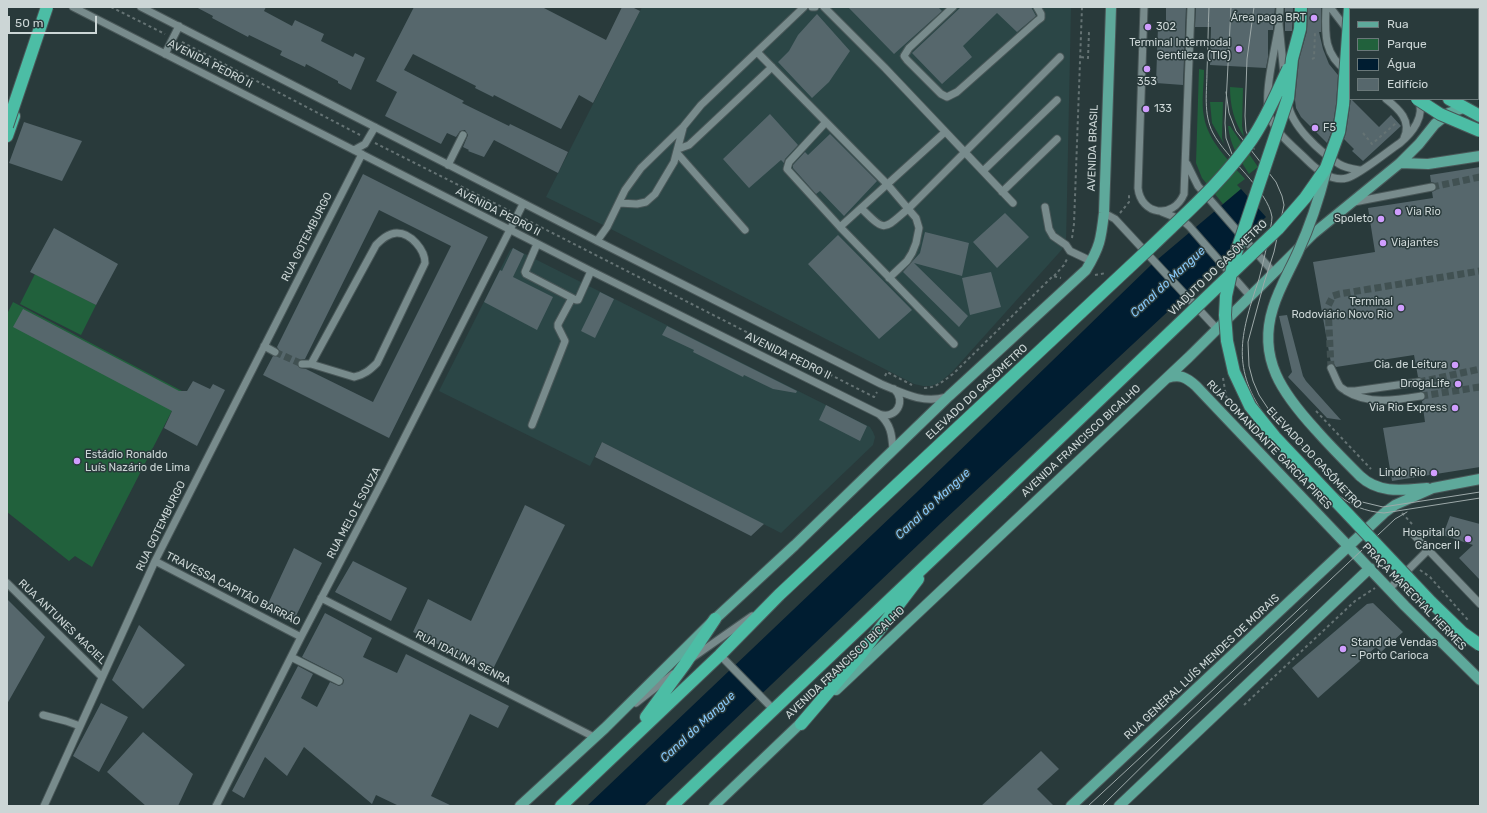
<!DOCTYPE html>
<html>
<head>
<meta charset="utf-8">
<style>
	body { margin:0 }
	#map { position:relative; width:1487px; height:813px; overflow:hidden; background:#293a3b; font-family:Rubik,sans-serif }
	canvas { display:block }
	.frame { position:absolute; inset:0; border:8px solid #ccd6d6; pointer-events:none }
	.legend { position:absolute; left:1349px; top:8px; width:130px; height:92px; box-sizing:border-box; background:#293a3b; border:1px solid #6a7879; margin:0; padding:5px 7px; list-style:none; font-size:12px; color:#ccd6d6 }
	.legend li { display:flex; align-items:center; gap:8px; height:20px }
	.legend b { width:20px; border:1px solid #6a7879 }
	.scale { position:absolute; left:8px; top:16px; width:89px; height:18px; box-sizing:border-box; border:2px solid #ccd6d6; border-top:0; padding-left:5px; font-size:12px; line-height:14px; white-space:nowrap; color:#ccd6d6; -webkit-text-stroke:3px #293a3b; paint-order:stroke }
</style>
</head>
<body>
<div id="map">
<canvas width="1487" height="813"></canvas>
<div class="frame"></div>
<ul class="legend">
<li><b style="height:5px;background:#5ea99b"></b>Rua</li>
<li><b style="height:11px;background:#21613c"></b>Parque</li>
<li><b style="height:11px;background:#001d31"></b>Água</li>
<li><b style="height:11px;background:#56676c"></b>Edifício</li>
</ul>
<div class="scale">50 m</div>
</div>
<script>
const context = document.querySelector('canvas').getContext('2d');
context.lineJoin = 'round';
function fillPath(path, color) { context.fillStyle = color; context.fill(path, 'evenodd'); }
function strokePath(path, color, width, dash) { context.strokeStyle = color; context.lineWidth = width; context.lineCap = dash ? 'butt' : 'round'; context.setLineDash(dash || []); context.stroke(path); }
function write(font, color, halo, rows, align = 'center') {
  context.font = font + ' Rubik,sans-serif'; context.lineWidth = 3; context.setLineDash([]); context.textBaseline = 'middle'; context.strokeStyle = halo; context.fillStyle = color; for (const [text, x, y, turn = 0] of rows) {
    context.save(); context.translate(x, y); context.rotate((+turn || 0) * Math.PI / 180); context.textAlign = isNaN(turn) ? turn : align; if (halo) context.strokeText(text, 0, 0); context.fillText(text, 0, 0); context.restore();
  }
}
fillPath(new Path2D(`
	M642,7h429l-5,238 -114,127 -13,11 -8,3h-8l-9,-2 -313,-160 -55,-27z
	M513,248l357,179 3,5 2,5 -2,8 -92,88 -179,-91 -12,24 -151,-75 71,-141z`), '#2b4646');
fillPath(new Path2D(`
	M1199,69l5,1c0,15 -3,32 0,47 4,24 25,44 41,62l-8,6 4,4 -18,15 -21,-26 -6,-15z
	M1230,87l13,1 -1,38 2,11c-10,-16 -14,-31 -14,-50z
	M1210,102h13l-1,36 2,6 -12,-21z
	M1228,126h2l28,41 -9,7c-11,-18 -18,-26 -21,-48z
	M35,274l61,31 -15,30 -61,-31z
	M13,302l169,89 -90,176 -17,-11 -6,5 -62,-49v-198z`), '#21613c');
fillPath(new Path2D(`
	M1430,7h50v11l-2,1v-10h-47z
	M1241,189l25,28 -89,86 -236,220 -297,283h-57l329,-313 235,-228z`), '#001d31');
fillPath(new Path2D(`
	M196,7h70l-2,4 28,15 3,-6 29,14 -3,7 32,16 2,-4 10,5 -14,32 -13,-7v-2l-32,-17 -1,3 -25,-12 2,-4 -33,-16 -1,2 -36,-19 1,-2z
	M414,7h128l64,33 16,-33h10l8,4 -47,92 -14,-8 -18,34 -67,-34 -1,2 -18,-9 1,-2 -63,-32 -9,16 60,31 -2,2 47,23 1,-2 58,28 -10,21 -64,-33 -10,17 -16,-6 1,-1 -6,-3 5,-12 -3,-5 -5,1 -4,6 -9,-4 -6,11 -56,-28 12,-24 -21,-11z
	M848,7h90l4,4 -48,43z
	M961,7h70l5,9 -19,16 -20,-19 -34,33 9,11 -30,27 -30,-31z
	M1166,7h20l-3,78 -27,-2 2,-56 8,1z
	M1196,7h79l-2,23h-5v27l-2,11 -56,-3 1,-38h-16z
	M1285,7h8l-1,24h-7z
	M1308,7h13v25h-2l4,17 6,15 9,11 -2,29 -4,26 -5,13 -26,-26 -5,-9 -1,-8 4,-40 8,-29z
	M817,14l33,37 -21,31 -17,16 -34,-36 11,-11 9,-16z
	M1351,99l28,28 12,-12 10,11 -38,35 -11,-10 2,-2 -10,-10 2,-6z
	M770,114l28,31 -13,14 -1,4 -3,-3 -32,28 -26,-29z
	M24,122l58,19 -20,40 -53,-18z
	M830,134l47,47 -33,35 -24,-25 -4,3 -23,-26v-3l12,-13 3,3z
	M1480,167v300l-88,14 -9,-53 42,-6 -3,-21 2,-1 2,-4 -1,-3 -5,-2v-4l3,-3 1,-3 -3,-3 -3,-1 -4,-22 -78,12 -2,-3 -3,-1 -18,-101 62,-10 -7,-44 65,-10 -1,-6 4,-2 1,-4 -2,-3 -4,-1 -1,-7z
	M363,174l125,63 -99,201 -126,-63 10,-19h4l3,-2 -1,-4 -2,-3zM379,210l72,36 -78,156 -67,-33 -6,-1 -3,-4 2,-4 6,-1z
	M1005,213l24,24 -32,31 -24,-26z
	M54,228l64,36 -22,41 -66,-33z
	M925,232l44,11 -7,33 -48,-13 54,53 -9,11 -56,-55 17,-19z
	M838,235l74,75 -33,29 -71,-75z
	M513,248l11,6 -11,23 40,20 -16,33 -53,-28 16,-32 2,1z
	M991,272l10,35 -31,8 -8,-37z
	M600,292l14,7 -19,39 -14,-7z
	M23,309l156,82h8l6,-10 17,8 3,-5 12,6 -28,56 -33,-18 8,-17 -159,-84z
	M1287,315l16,61 3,5 35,39 -14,-2 -39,-41 4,-5 -13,-56z
	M667,326l130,65 -1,2 -23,-4 -29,-14 -1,2 -50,-25 1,-2 -32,-15z
	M826,405l41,21 -7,15 -41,-21z
	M602,442l162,82 -13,12 -156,-79z
	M525,505l40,20 -73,146 -79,-39 15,-33 43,22z
	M1450,516l30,8v56l-21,-22 14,-13 -30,-10z
	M294,548l28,15 -28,57 -27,-14z
	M353,561l54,27 -16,33 -56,-29z
	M7,599l38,38 -38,67z
	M1373,603l30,29 -22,20 -5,-5 -58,51 -26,-30 75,-64z
	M325,613l47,25 -9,19 34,16 9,-19 103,52 -11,22 -28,-14 -39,82 21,10h-53l-23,-11 -4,9 -68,-57 -17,29 -22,-19 -21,41 -12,-7 66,-125 15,8 -12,24 16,9 13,-25 9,4 4,-2 1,-4 -3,-3 -39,-20z
	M139,625l46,40 -42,44 -31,-29z
	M101,703l27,14 -29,55 -26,-16z
	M143,732l50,42 -15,32h-32l-39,-34z
	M1041,751l18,18 -22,20 17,17h-73z`), '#56676c');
strokePath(new Path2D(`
	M1432,187l48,-10
	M275,352l27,12
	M1331,368l-3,-62 5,-10 6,-2 141,-23
	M1419,382l61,-13
	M1421,396l59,-9`), '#415152', 7, [7, 3.5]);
const minor = new Path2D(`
	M73,7l518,264 288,143c12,10 13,21 14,36
	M141,7l456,234 284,143c22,9 42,20 65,13
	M812,7h3
	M824,7l61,61 128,135
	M953,7l-44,41 -5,8 3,4 34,34 6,3 10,-5 80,-71 4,-3v-4l-4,-7
	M1144,7l-6,181c3,27 35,32 46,6l7,-187
	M1280,7l-1,17 5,51
	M1326,7c-1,26 -3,47 21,64
	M1330,7l19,25
	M1279,24c-3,22 -18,76 -8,96 8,16 24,28 36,40 10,10 25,22 40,18 12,-3 41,-27 53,-35 12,-10 26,-27 18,-44
	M757,52l130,132 29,34 3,10 -3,15 -4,10 -5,8 -18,17
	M165,54l14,-28
	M1386,99c13,10 26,22 18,39
	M1288,103c3,23 32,49 51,61 6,4 14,5 21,6
	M826,122l-37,40 -2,7 53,58
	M945,132l-105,95 114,117
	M678,149l11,-4 83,-78
	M354,150l11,-6 10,-17
	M677,153l68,77
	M1187,164l11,22 76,87
	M448,165l15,-30
	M983,171l74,-71
	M1002,192l55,-53
	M1354,202l78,-15
	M619,203l18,1 9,-2 9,-8 19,-32 9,-34
	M1045,207l4,22 4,7 13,9 4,6 21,10
	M861,208c25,25 22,22 48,0l151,-151
	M1162,212l20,8 7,6 61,70
	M1104,213l11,6 102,110
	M597,241l10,-14 18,-37 16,-22 42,-41 18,-22 103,-98
	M537,244l-12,28 1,2 50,26h2l13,-29
	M264,346l11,6
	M302,364h9l43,13c10,-2 16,-7 23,-14l48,-100c0,-13 -14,-30 -28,-30 -9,0 -16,7 -21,12l-65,119
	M1331,368c3,6 5,12 8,17 1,3 5,4 7,6 22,14 51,9 75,5
	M1348,391h7l64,-9
	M879,414c17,6 28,-13 15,-25
	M532,425l33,-84 -7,-14v-3l14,-26
	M1413,534l67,70
	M155,561l146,76
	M7,583l95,94
	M1389,589l39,-39
	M321,598l273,139
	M720,655l53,54
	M291,657l48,24
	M692,658l60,-42
	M636,703l37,-29
	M43,715l23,6 14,5
	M44,806l111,-245 207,-407
	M216,806l85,-169 82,-157 140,-276`);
const major = new Path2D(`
	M1400,163l28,1 52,-8
	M1167,378c13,-4 19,-1 29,8l209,220 75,74
	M1360,476c19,18 43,14 67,12
	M836,690l353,-333 124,-123 87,-71 19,-19 16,-20 14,-11 14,-5
	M520,806l85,-78 110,-109 80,-74 154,-149 137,-126c14,-23 15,-31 18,-57l7,-206
	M714,806l91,-87
	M1071,806l313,-293 11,-8 38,-17 47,-9
	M1119,806l251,-238`);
const highway = new Path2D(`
	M1359,7l1,2
	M1404,7l2,2
	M1478,82l2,1
	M1449,99l31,17
	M7,136l7,-20
	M646,717l39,-53 30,-45
	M801,724l59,-69 58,-76
	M561,806l159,-151 59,-60 79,-74
	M672,806l330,-313`);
strokePath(minor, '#495758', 9);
strokePath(major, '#495758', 12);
strokePath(highway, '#495758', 14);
strokePath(new Path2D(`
	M111,7l54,27
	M182,42l178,93
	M1081,57l7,1 1,-26
	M1312,59l2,-1 1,-26
	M1478,65l2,1
	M1363,133l9,11 24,-21
	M375,143l135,68
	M1120,213l9,-11v-8
	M525,219l349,178 3,-5
	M1072,238l2,-14 8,-217
	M1095,275l11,-2
	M1054,276l10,-11 3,-6
	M885,376l2,-4 25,13
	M1223,378l3,18 4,9
	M924,388c12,0 19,-7 29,-14l100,-98 8,2
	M1316,411l55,58
	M1402,513l10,11
	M1420,570l10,7 38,43
	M1244,705l111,-104 20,-13`), '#657374', 2, [3, 3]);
strokePath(minor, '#788b8c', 7);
strokePath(major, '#5ea99b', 10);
strokePath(highway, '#4cbda5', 12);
strokePath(new Path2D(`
	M1209,7c-1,21 -1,42 -2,64 0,20 -4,43 6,62 13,25 55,57 59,84 0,6 -2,12 -3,18 -3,15 -6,29 -10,44 -17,51 -29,87 5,135 12,17 28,32 42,47 25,27 39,49 78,52l96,-15
	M1231,7l-6,116 1,15 6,16
	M1254,7l-7,52 -2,57 1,15 8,18
	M1226,92l3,21 7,18 40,51 6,14 2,9 -10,47 -10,31 -16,59 1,24 4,15 6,14 10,15 65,71 16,15 8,5 25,6 97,-15
	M1088,806l96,-89 211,-198 12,-7
	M1102,806l86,-85 119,-111`), '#9da9a9', 1);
const majorBridge = new Path2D(`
	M1326,171c-7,28 -16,55 -28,81 -8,18 -19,36 -25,56 -16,51 10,86 43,122 14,16 29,31 44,46`);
const highwayBridge = new Path2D(`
	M1301,7l-1,22 -8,30 -4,39 -53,158 -9,40 -1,19 2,26 7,31 16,34 25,31 156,165 32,31 17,12
	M1417,99l23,15 40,17
	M7,126l40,-119
	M1002,493l276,-264 27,-31 21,-30 13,-36 4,-27 7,-98
	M858,521l294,-275c35,-34 72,-66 100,-107 15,-22 25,-47 36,-70`);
strokePath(majorBridge, '#495758', 12, []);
strokePath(highwayBridge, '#495758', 14, []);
strokePath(majorBridge, '#5ea99b', 10);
strokePath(highwayBridge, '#4cbda5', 12);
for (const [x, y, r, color] of [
	[1314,18,4,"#d09dfe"],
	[1148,27,4,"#d09dfe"],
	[1239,49,4,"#d09dfe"],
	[1147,69,4,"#d09dfe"],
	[1146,109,4,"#d09dfe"],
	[1315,128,4,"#d09dfe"],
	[1398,212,4,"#d09dfe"],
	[1381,219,4,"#d09dfe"],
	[1383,243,4,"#d09dfe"],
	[1401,308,4,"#d09dfe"],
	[1455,365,4,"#d09dfe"],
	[1458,384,4,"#d09dfe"],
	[1455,408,4,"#d09dfe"],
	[77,461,4,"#d09dfe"],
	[1434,473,4,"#d09dfe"],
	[1468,539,4,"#d09dfe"],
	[1343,649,4,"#d09dfe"]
]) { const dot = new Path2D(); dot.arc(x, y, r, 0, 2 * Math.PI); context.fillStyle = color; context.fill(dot); strokePath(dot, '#293a3b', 1.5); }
write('11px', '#ccd6d6', '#293a3b', [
	["Área paga BRT",1306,18],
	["302",1156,27,"left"],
	["Terminal Intermodal",1231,43],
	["Gentileza (TIG)",1231,56],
	["353",1147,82,"center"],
	["133",1154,109,"left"],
	["F5",1323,128,"left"],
	["Via Rio",1406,212,"left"],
	["Spoleto",1373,219],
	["Viajantes",1391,243,"left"],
	["Terminal",1393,302],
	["Rodoviário Novo Rio",1393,315],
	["Cia. de Leitura",1447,365],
	["DrogaLife",1450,384],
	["Via Rio Express",1447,408],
	["Estádio Ronaldo",85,455,"left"],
	["Luís Nazário de Lima",85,468,"left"],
	["Lindo Rio",1426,473],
	["Hospital do",1460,533],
	["Câncer II",1460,546],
	["Stand de Vendas",1351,643,"left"],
	["- Porto Carioca",1351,656,"left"]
], 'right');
write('11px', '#ccd6d6', '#293a3b', [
	["AVENIDA PEDRO II",210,64,27],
	["AVENIDA BRASIL",1093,148,-88],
	["AVENIDA PEDRO II",498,212,27],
	["RUA GOTEMBURGO",307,237,-63],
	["VIADUTO DO GASÔMETRO",1218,268,-44],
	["AVENIDA PEDRO II",788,356,26],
	["ELEVADO DO GASÔMETRO",977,392,-43],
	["AVENIDA FRANCISCO BICALHO",1081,441,-43],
	["RUA COMANDANTE GARCIA PIRES",1269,445,46],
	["ELEVADO DO GASÔMETRO",1314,458,47],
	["RUA MELO E SOUZA",354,513,-62],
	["RUA GOTEMBURGO",161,526,-64],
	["TRAVESSA CAPITÃO BARRÃO",233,589,27],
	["PRAÇA MARECHAL HERMES",1414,597,46],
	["RUA ANTUNES MACIEL",62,622,44],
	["RUA IDALINA SENRA",463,658,27],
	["AVENIDA FRANCISCO BICALHO",845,663,-43],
	["RUA GENERAL LUÍS MENDES DE MORAIS",1202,667,-43]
]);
write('italic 12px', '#87c8f9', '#293a3b', [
	["Canal do Mangue",1168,282,-43],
	["Canal do Mangue",933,504,-43],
	["Canal do Mangue",698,727,-43]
]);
</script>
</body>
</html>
